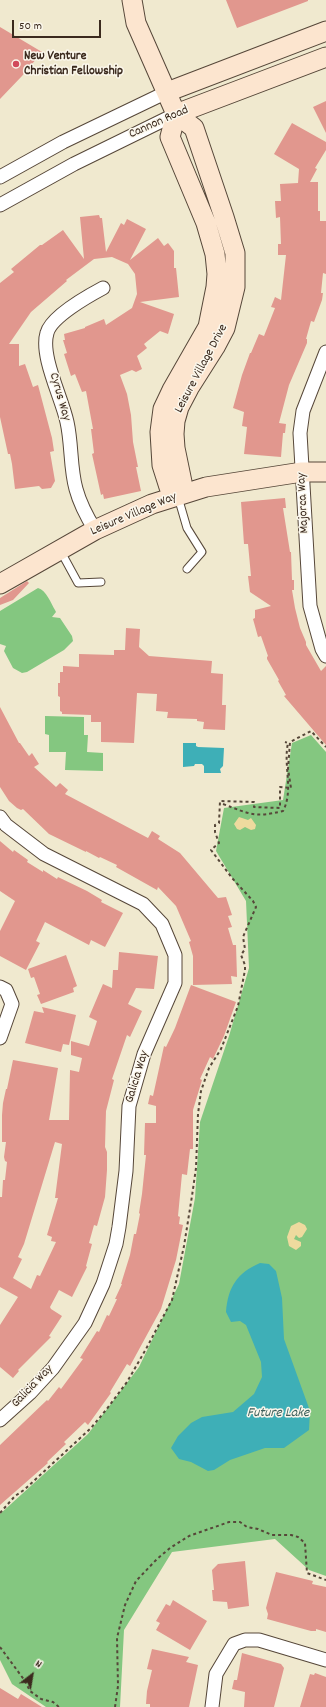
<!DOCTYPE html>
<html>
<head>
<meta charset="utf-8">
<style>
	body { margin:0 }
	#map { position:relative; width:326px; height:1707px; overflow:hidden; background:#f0e9cf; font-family:Dekko,sans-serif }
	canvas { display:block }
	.north { position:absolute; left:12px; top:1655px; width:40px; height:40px; -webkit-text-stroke:3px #fbf7ec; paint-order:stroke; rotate:31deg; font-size:11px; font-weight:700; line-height:16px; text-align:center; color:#3b2a1e }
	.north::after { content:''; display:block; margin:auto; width:14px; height:18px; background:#3b2a1e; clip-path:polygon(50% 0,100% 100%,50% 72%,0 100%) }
	.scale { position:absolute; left:12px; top:20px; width:89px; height:18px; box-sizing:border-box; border:2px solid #3b2a1e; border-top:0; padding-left:5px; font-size:12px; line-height:14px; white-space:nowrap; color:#3b2a1e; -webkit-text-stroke:3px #fbf7ec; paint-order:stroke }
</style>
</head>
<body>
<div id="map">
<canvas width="326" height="1707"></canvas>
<div class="north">N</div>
<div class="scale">50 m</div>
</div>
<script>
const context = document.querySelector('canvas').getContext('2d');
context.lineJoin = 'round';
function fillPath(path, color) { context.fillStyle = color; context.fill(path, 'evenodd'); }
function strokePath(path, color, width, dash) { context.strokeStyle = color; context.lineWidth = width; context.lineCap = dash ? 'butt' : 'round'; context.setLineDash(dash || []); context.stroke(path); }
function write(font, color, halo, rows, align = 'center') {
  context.font = font + ' Dekko,sans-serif'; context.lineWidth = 3; context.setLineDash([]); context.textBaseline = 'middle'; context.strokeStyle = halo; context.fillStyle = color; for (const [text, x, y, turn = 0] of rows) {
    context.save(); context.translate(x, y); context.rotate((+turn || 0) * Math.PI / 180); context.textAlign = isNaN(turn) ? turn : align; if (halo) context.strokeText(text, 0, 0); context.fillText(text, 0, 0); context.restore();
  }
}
fillPath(new Path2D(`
	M38,588c8,2 13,15 17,22l1,2 -4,5 8,1 12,18 1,5 -9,9 -37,22 -5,1 -9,-5 -9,-17 2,-5 -6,-2v-33z
	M45,716l39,1v18h4l-1,17 16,1v18l-38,-1 1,-18h-17v-17l-4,-1z
	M311,735l15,17v824l-17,-6 -34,-31 -103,13 -48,78 -4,77h-74l-34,-23 -12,-24v-146l88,-80 51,-67 40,-83 16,-86 5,-76 29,-86 20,-68 -3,-67 -30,-50 8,-43 59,-8 9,-57z`), '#84c780');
fillPath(new Path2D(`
	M239,817l9,3 3,-2 5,7 -1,4 -4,1 -6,-3 -5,3 -3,-1 -3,-5z
	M299,1222l6,3 2,4 -5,8 -3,1 -3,-3 -2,4 7,3v4l-5,4 -7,-4 -2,-9 4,-11z`), '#eeda9e');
fillPath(new Path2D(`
	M183,743h13v3l2,1 26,1 -1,18 -3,3 1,4h-17v-7l-2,-2h-7l-1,2 -11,1z
	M260,1263l9,1 7,7 6,27 2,41 26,72 -1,19 -25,18h-19l-35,12 -16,10 -6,1 -17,-9 -12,-3 -8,-11 7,-12 13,-13 11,-6 31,-5 21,-18 8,-17 -1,-15 -15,-37 -6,-4 -9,1 -5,-10c2,-25 11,-39 34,-49z`), '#3eafb7');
fillPath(new Path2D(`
	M226,0h82v1l-71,27z
	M0,27l42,25 -20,24 -22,23z
	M326,101v32l-13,-26z
	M292,123l34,19v8l-11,18 2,1 -7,13h8v29h2v10h6v53l-3,-1 -2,20h2l-1,7 -8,22 -3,-1 -5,18h1v4l-18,42 -10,38 7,1 -1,9h-2l-2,24 -37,-3 3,-27 -5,-1 2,-14 -11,-4 9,-33 8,-22h1l8,-19 5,2 11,-28 -4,-1 4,-10 6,3 5,-45h-8v-11h3l-1,-27 -4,1 -1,-17h6l-1,-17 18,-1 1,-14 -25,-15z
	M99,215l1,3h2l4,34 15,-29 3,2 3,-6 19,10 -16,31 28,-22 6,8 4,-3 6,8v17h2l3,29 -39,5 34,12 -6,20 -8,-3 -16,13 3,4 -10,8 5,13 -6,3 -4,-2 -12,5 7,19 4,21 2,27 5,25h-2l5,24 -37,8 -1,-5 -2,1 -9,-41 2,-1 -3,-24h2l-7,-38 -4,1 -7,-18 -4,2 -7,-22 3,-1 -4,-13h2l-1,-6 21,-6v-1l19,-8 2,6 26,-17 5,-14 -2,-20 -7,-10 -16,-7 -18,2 -28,21 1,1 -36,31 -22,32h10v22l6,-2 8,23 5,-2 14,53 2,13 -4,1 5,29 -4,7 -9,1 -3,-3 -24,3 -3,-25 -2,-10h-2l-8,-37v-134l14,-11 -3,-3 29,-24h2l21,-15 21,29 -4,-42z
	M285,498l1,10h-3l7,44h1l1,28h2v10h-2l3,18 5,20 6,14v3l15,26 5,-5v79l-42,-49 2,-1 -8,-14 1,-1 -12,-21v-2l1,-1 -7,-20 -3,1 -5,-18 2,-1v-8l16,-4 -21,-14 -2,-16h3l-3,-32h-4l-3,-42z
	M27,581l2,2 -16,17 -13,5v-7z
	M126,628l14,1 -1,18 10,9 63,5 -1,12 12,1 -1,31h4l-1,25 -22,-1 1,-7 -7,-1v-2l-30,-1 1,-6 -12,-1 1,-17 -20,-1 -3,50 -33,-1v-20h-10v-7l-29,-1v-2l-2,-1v-14l-2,-1v-13h2v-11h3v-6l16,1v-13l35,1v-5h11z
	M0,707l19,36h1l9,13 3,-3 7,11 -5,3 22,20 4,-4 8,7 -3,4 83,44 4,-7 8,5 -2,3 22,14 38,45 8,-1 6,18 -4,1 4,11 -4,1 5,17h3l1,32 -6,-1 1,8 -39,1v-29l-4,-14 2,-1 -15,-35 -18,-19 -1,3 -41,-23 1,-2 -17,-8 -1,1 -13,-7v1l-37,-18 -26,-25 -2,1 -4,-2 -8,-7 -9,-14z
	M0,841l13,11 1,-2 14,10 -1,2 16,10v-2l14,9 1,-2 29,14 15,9 -1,2 22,11 -18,34 -14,-7 -2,5 -44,-23 -9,19 4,2 -14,27 -26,-14v-25l15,-30 -15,-10z
	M119,952l39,4 -4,33 -18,-1 -8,16 14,7 -12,26 -3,-2 -15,44 2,1 -8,31 -1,36 2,5v18l-2,27 -8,29 -3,-1 -5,18 3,1 -6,22 1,1 -15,30 -13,-7 -9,17 1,2 11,7 -13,20 2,1 -33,33 1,1 -6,7 -13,-11v-42l18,-28 -18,-10v-90h2l1,-17h2l2,-18 -2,-1 -1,-4 2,-15h-4v-27l1,-12 3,-14h1l6,-29 45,8 -9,52h20l1,-50 9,2 3,-14 -11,-3v-14l18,5 8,-25 -8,-4 14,-33 9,4 1,-18h5zM55,1142l7,2 -7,54h3l-11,37 5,2 -1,4 5,1 -16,34 -3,-1 -6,14 -18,-11 9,-19 -4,-2 6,-13z
	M66,955l11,31 -4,2 1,4 -33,12 -4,-9 3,-1 -6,-17 -3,1 -3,-9z
	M191,985l45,17 -12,34 -11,23 -3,-2 -10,22 2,1 -9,30v39h-3l-3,26 -5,-1 -4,42 2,1 -1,7 4,1 -7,35 -15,49 -31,57 -3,-2 -17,28 1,1 -23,32 -3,-3 -21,20 2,2 -19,18 1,1 -48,42v-60l47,-45 1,1 11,-14 2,2 22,-30 -3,-1 17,-27 2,1 8,-17 2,1 8,-17h-2l7,-15h-1l9,-29 4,-21h2l4,-20 -1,-1 3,-19 4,-39h-2l1,-32h11v-17l-8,-2 2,-9 3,1 11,-50 2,1 9,-19z
	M42,1007l34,8 -7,30 -6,-1 -2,8 -36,-9 9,-32 10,2z
	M245,1561l4,45 -21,3 -1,-7 -14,-1 -1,-11h2l-2,-20 6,-6z
	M276,1572l37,9 -1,3 14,3v45l-10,-3v2h-5l-44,-12 1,-5 -2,-6z
	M173,1600l34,21 -17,29 -34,-20 4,-7 -4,-2 10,-17 4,2z
	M152,1649l37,8 -3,5 12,3 -9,42h-39v-3h-4l1,-13 5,-21 -5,-1z
	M242,1653l39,11 3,4 -10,39h-30l1,-15 -13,-3 2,-9h3z
	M315,1673l11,4v30h-26l10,-33 4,1z
	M0,1688l18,11 3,-5 21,13h-42z`), '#e1978e');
const lane = new Path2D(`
	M178,497l9,31 15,24 -15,17
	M60,550l18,33 23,-1`);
const street = new Path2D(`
	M0,177l63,-35 104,-50
	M0,205l74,-41 102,-50
	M326,352l-23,59 -3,22 10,173 12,43 4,7
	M95,530c-8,-13 -15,-26 -19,-41 -6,-21 -4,-45 -9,-67 -5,-24 -27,-66 -20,-89 4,-16 41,-37 56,-45
	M0,817l6,8 38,29 99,50 19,20 13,31v28l-31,71 -15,52 -3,65 -7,56 -3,17 -13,40 -18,39 -32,45 -23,25 -30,27
	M0,987l6,3 6,14 -12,34
	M212,1707l4,-33 18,-30 11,-4h14l67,20`);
const secondary = new Path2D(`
	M132,0l4,23 40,91 18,14 30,89 11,36v34l-10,41 -10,19 -26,41 -10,19 -4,14 -1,13 1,14 7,34 -4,13 -9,-8 -7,-22 -2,-33 3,-23 9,-19 36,-63 8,-40 1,-13 -2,-20 -9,-31 -36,-86 6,-23
	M167,92l159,-61
	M176,114l150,-57
	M0,584l95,-54 57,-26 54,-17 96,-15h24`);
strokePath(lane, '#564739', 9);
strokePath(street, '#564739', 15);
strokePath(secondary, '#564739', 21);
strokePath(new Path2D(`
	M223,804c27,10 31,14 60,7 11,-21 0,-45 5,-68l-3,-1
	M0,1513l15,-17 9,-6 67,-62 15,-18 21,-28 19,-33 26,-49 12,-54 8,-50 4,-28 2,-54 3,-23 8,-23 12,-19 17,-43 7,-36v-5l-4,-10 4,-6 -2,-12 13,-30 -3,-6 -21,-23 -21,-28 8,-7 -4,-11v-7l4,-2 1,-22 34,1v5l26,1v-21l11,1 -3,-19 2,-27 21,-11 15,16
	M0,1647l25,34 5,10 11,8 12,3 6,5
	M115,1707l3,-21 -1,-48 8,-33 11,-24 21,-22 13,-11 19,-12 40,-14h11l7,5 11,2 14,6h19l7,2 7,6 2,30 19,7`), '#564739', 2, [3, 3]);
strokePath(lane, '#fff', 7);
strokePath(street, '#fff', 13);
strokePath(secondary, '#fce5cf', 19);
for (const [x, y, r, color] of [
	[16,64,4,"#d1495b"]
]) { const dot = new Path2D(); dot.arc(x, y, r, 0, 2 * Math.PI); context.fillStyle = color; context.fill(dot); strokePath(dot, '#fbf7ec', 1.5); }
write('bold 13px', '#3b2a1e', '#fbf7ec', [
	["New Venture",24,57],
	["Christian Fellowship",24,72]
], 'left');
write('13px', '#3b2a1e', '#fbf7ec', [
	["Cannon Road",159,123,-24],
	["Leisure Village Drive",202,369,-62],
	["Cyrus Way",59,397,74],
	["Majorca Way",304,503,-93],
	["Leisure Village Way",134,515,-23],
	["Galicia Way",138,1077,-73],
	["Galicia Way",33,1387,-46]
]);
write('italic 14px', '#3c5f5b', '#fbf7ec', [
	["Future Lake",278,1414]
]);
</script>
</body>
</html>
